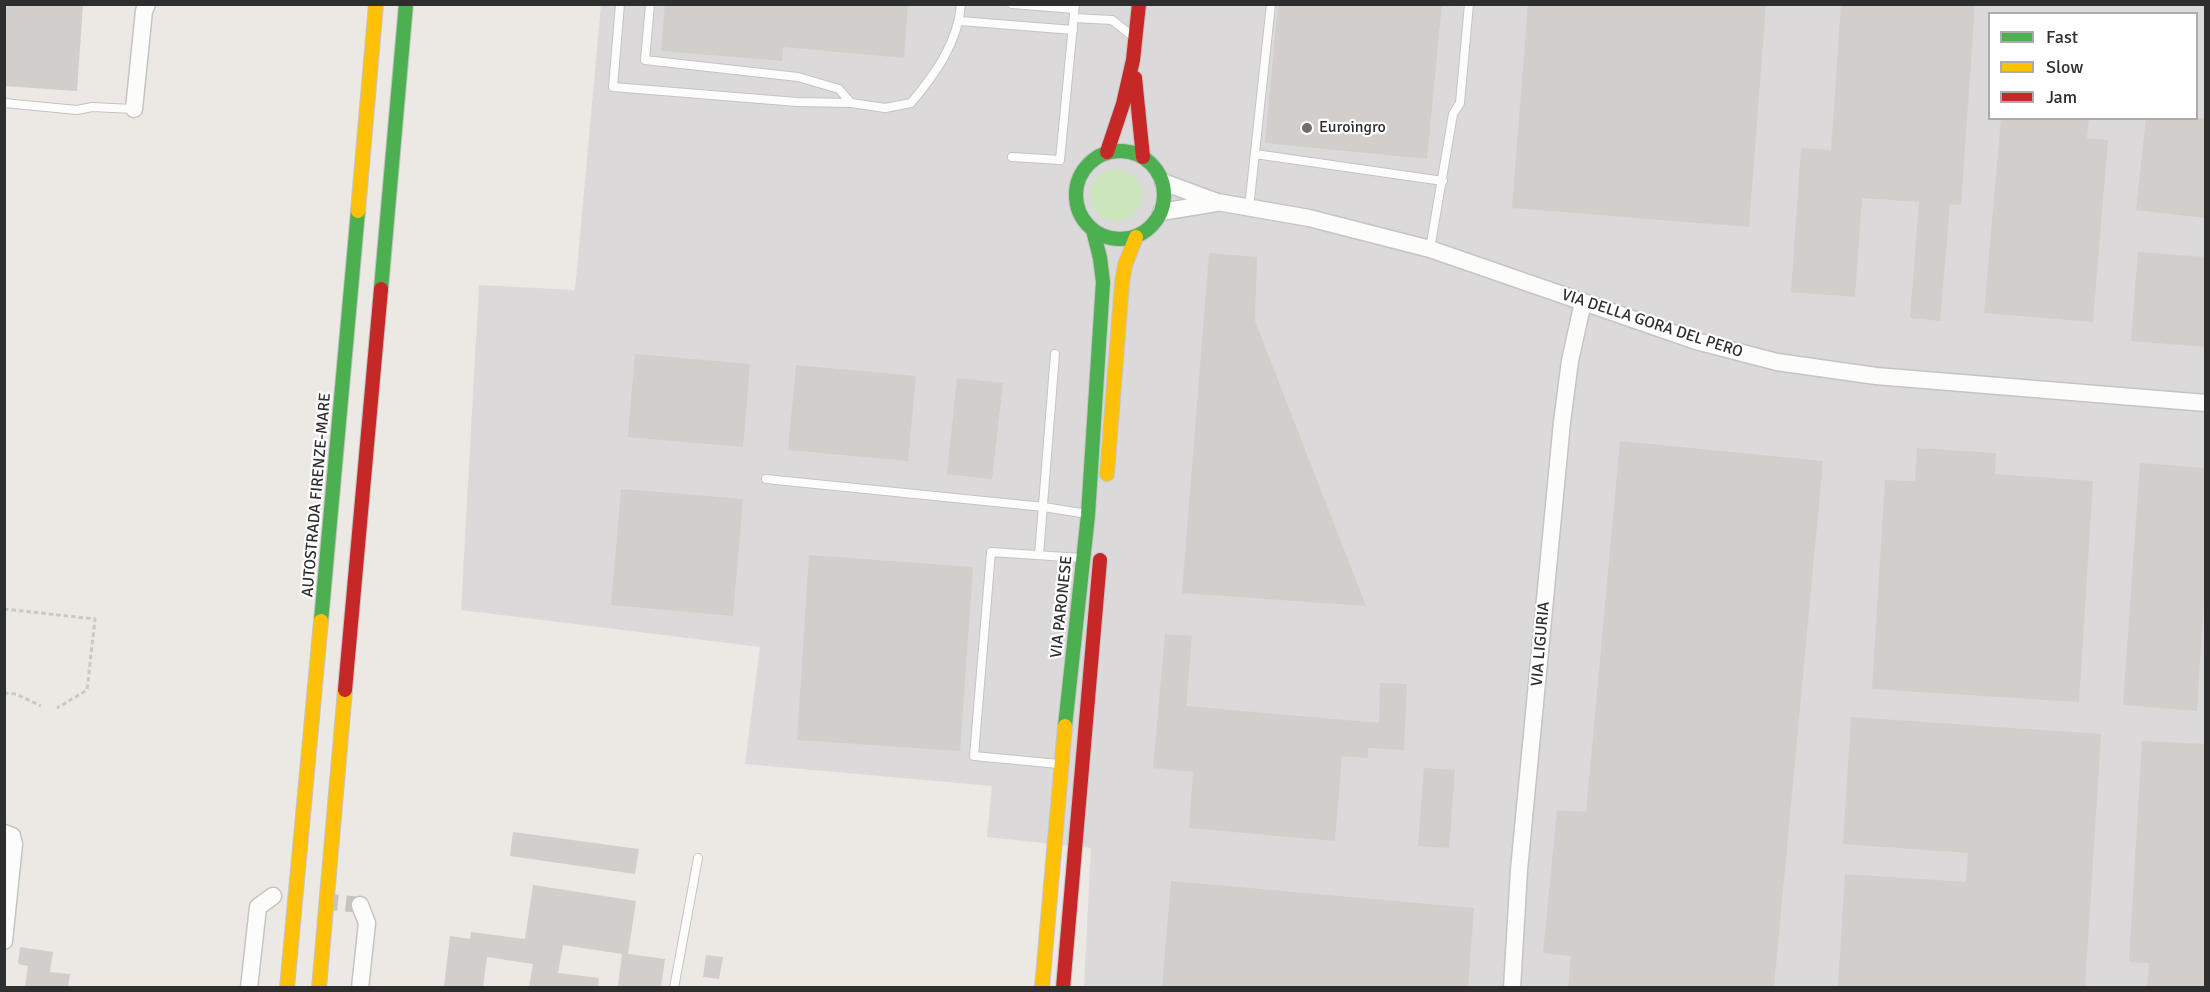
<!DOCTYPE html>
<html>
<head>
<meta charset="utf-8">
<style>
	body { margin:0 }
	#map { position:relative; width:2210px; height:992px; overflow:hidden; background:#ece8e4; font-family:Signika,sans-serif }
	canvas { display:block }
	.frame { position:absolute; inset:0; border:6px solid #2e2e2e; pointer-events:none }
	.legend { position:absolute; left:1988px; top:12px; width:210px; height:108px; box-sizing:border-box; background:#fff; border:2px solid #ababab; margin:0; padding:8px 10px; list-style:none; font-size:18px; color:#2e2e2e }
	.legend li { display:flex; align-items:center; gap:12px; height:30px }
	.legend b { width:30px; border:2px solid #ababab }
</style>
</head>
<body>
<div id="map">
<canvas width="2210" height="992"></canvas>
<div class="frame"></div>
<ul class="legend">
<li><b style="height:8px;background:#4caf50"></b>Fast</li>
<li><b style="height:8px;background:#ffc107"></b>Slow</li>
<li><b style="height:8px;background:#c62828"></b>Jam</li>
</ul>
</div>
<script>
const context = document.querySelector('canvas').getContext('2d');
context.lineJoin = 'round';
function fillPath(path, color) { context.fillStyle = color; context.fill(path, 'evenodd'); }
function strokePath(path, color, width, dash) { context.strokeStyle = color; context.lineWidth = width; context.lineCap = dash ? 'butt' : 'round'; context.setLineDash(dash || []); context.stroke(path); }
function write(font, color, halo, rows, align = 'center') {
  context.font = font + ' Signika,sans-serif'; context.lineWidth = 4.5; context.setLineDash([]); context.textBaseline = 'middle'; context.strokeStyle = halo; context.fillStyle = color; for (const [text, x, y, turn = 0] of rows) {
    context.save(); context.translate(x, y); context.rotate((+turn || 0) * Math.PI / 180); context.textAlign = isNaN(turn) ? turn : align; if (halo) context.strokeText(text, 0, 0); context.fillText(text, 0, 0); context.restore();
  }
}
fillPath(new Path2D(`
	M601,5h1604v982h-1121l7,-139 -104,-11 5,-51 -247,-22 15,-117 -299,-37 18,-325 96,5zM1990,14h206v104h-206z`), '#dcd9db');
fillPath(new Path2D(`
	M1090 195a26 26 0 1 1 52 0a26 26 0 1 1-52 0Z`), '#cee6be');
fillPath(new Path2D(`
	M4,4h79l-6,87 -73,-5z
	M665,4h243l-4,54 -121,-11 -1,14 -121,-10z
	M1278,4h164l-15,155 -162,-16z
	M1528,4h238l-17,223 -237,-19z
	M1841,4h134l-14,201 -11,-1 -10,117 -30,-3 9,-116 -57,-4 -7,99 -64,-5 10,-144 30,2z
	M2001,118h88l-2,20 21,2 -15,182 -109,-9z
	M2146,118h59v100l-69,-8z
	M2138,252l67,5v90l-74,-6z
	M1209,253l48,4 -2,64 111,285 -184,-13z
	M635,354l115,10 -7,83 -115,-10z
	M796,365l120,11 -8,85 -120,-11z
	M957,378l46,5 -11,96 -45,-5z
	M1620,441l203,20 -49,526h-206l3,-31 -28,-3 14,-143 29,2z
	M1917,448l79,5 -1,21 98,7 -14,221 -207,-13 13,-209 30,1z
	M2140,463l65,5v113l-8,130 -74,-6z
	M621,489l122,10 -10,117 -122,-11z
	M809,555l164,12 -13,184 -163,-11z
	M1165,634l27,2 -6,70 193,17 1,-40 27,1 -3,66 -36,-2v10l-26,-2 -7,85 -146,-13 4,-56 -40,-4z
	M1851,717l250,17 -16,253h-247l7,-113 121,8 2,-29 -125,-9z
	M2142,741l63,3v243h-58l2,-24 -20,-1z
	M1424,768l31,2 -6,78 -31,-2z
	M513,832l126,17 -4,25 -125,-18z
	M1171,881l303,27 -6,79h-306z
	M533,885l103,16 -8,53 37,5 -4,28 -43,-1 4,-32 -59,-9 -5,28 41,5 -1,9h-69l4,-23 -46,-7 -4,30h-39l6,-51 20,3 1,-7 54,7z
	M20,947l33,5 -3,20 20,2 -2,13h-43l3,-21 -10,-2z
	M706,955l17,2 -4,22 -16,-2z`), '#d1cecb');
strokePath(new Path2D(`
	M322,901l38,4`), '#c6c3c0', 16, [16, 8]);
const lane = new Path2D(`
	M620,4l-7,83 184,15 54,1
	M650,4l-5,56 153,17 41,12 12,14 34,5 26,-5c24,-29 47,-60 50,-99
	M1012,4l62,5
	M1074,18l38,2 19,15
	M960,21l113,9
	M4,103l73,7 15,-3 42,2
	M1255,154l188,27
	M1012,157l48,3 15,-156
	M1249,208l22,-204
	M1430,249l23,-135 7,-11 9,-99
	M766,479l278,28 43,7
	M1039,555l16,-201
	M1059,764l-85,-8 17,-204 90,6
	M674,988l24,-130`);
const street = new Path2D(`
	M134,109l10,-98 3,-7
	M1163,182l54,20 92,16 121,31 266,92 81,21 99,14 330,27
	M1161,212l55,-9
	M4,833l8,3 2,8 -10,97
	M360,905l7,18 -7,65
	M249,988l9,-81 15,-11
	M1512,988l7,-118 43,-448 8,-61 13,-59`);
const fast = new Path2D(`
	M1076 195a44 44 0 1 1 88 0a44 44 0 1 1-88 0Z
	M381,289l25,-285
	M321,621l37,-410
	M1065,726l23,-211 15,-233 -3,-24 -7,-28`);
const slow = new Path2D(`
	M358,211l18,-207
	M1107,474l15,-191 3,-18 11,-28
	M287,988l34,-367
	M319,988l26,-298
	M1042,988l23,-262`);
const jam = new Path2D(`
	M1135,78l8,79
	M1107,152l16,-48 10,-44 6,-56
	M345,690l36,-401
	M1063,988l37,-428`);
strokePath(lane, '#c5c4c5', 10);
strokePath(street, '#c5c4c5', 19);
strokePath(fast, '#c5c4c5', 16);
strokePath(slow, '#c5c4c5', 16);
strokePath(jam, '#c5c4c5', 16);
strokePath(new Path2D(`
	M4,609l91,10 -8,71 -30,18
	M4,693l12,1 25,12`), '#c9c9c8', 3, [4.5, 3]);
strokePath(lane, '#fcfcfb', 8);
strokePath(street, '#fcfcfb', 16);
strokePath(fast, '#4caf50', 14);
strokePath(slow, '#ffc107', 14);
strokePath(jam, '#c62828', 14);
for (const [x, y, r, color] of [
	[1307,128,6,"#706f6e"]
]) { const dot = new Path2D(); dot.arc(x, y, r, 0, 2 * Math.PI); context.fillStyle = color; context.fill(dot); strokePath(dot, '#fff', 2); }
write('16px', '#2e2e2e', '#fff', [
	["Euroingro",1319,128]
], 'left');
write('16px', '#2e2e2e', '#fff', [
	["VIA DELLA GORA DEL PERO",1652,324,18],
	["AUTOSTRADA FIRENZE-MARE",317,495,-85],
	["VIA PARONESE",1062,607,-84],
	["VIA LIGURIA",1541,644,-85]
]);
</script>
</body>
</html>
